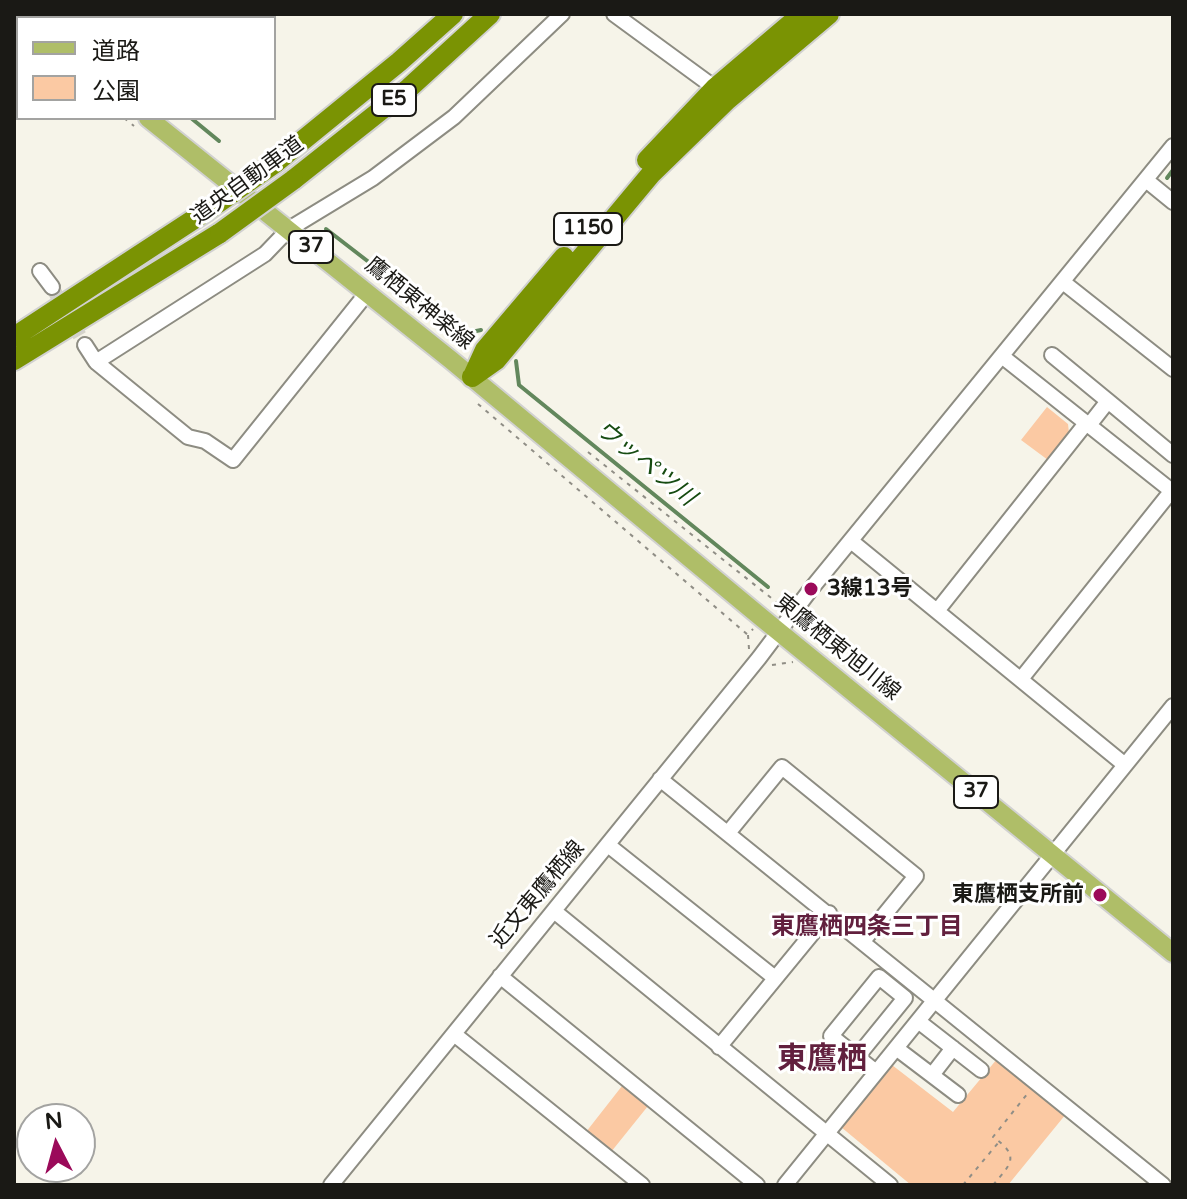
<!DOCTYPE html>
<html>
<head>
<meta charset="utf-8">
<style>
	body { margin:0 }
	#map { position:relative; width:1187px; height:1199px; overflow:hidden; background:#f6f4e9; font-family:"Varela Round","Noto Sans JP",sans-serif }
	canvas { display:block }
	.frame { position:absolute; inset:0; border:16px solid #1a1915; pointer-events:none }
	.legend { position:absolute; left:16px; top:16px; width:260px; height:104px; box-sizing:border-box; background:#fff; border:2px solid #a3a3a1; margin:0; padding:10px 14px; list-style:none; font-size:24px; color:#1a1915 }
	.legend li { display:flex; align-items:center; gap:16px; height:40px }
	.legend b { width:40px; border:2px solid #a3a3a1 }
	.north { position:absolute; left:16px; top:1103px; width:80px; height:80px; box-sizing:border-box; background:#fff; border:2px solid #a3a3a1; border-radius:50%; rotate:354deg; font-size:22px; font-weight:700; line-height:32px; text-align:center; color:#1a1915 }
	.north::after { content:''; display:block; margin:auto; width:28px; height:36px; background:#9b0a5a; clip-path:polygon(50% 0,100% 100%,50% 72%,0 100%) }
</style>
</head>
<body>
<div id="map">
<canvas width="1187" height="1199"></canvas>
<div class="frame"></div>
<ul class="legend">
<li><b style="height:10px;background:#afbe68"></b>道路</li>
<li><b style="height:22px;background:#fbc9a3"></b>公園</li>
</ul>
<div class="north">N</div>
</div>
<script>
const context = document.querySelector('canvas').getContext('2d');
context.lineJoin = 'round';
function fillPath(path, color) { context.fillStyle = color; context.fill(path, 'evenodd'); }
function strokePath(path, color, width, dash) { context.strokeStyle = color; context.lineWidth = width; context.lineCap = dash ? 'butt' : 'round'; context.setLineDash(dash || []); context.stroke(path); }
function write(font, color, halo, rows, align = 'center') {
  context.font = font + ' "Varela Round","Noto Sans JP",sans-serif'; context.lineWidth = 6; context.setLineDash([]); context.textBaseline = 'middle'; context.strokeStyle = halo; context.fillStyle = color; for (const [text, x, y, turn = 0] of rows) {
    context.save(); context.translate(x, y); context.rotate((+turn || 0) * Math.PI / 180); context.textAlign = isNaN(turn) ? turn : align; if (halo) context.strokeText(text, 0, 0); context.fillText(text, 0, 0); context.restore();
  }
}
fillPath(new Path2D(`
	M1047,407l21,17 1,9 -21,27 -27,-20z
	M997,1059l69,55 -58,71h-97l-70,-58 51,-62 61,47z
	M622,1086l26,20 -37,46 -25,-20z`), '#fbc9a3');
strokePath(new Path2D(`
	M191,118l28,23
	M1167,178l6,-8
	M326,229l136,105 19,-4
	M516,361l3,24 249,202`), '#62875c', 4);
strokePath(new Path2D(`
	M52,287l33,58`), '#d5d3c9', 14, [14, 7]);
const minor = new Path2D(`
	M614,14l101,74
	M1146,180l27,22
	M40,271l12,16
	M1063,282l110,87
	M85,345l11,17 169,-108 24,-25 84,-51 81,-61 108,-103
	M1052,355l56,46 -18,23
	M1003,357l170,135
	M96,362l92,75 17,4 28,19 134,-167
	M1108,401l65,54
	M851,541l274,224
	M937,611l150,-189
	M1021,679l152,-190
	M660,779l503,406
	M728,833l54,-66 134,109 -53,65
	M608,845l167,133
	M554,911l336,274
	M500,976l257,209
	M918,1021l63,49
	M454,1034l188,151
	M719,1047l110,-134
	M896,1048l62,47
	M857,1057l48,-59 -26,-21 -48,59 45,36
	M932,1075l21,-27
	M331,1185l428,-527 52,-69 362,-443
	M785,1185l388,-479`);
const major = new Path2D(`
	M16,14l5,4
	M148,118l303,242 311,258 411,335`);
const highway = new Path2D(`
	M647,160l68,-72 87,-74
	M275,163l124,-101 54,-48
	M293,180l116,-92 81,-74
	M14,337l191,-125
	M14,360l206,-127
	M474,374l11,-24 79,-93
	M472,377l24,-17 155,-186 76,-74 102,-86`);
strokePath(minor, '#8d8c82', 18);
strokePath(major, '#d1d1d0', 22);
strokePath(highway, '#d1d1d0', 24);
strokePath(new Path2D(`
	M39,14l5,4
	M124,118l10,8
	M478,404l270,231
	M588,452l192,153
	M804,623l10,8 -1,8
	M749,649l-1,-14 5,-6
	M772,665l21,-3
	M963,1185l35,-42
	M993,1185c19,-22 27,-29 0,-48l35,-44`), '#908e86', 2, [4, 6]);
strokePath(minor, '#fff', 14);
strokePath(major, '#afbe68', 18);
strokePath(highway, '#7a9303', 20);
const highwayBridge = new Path2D(`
	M205,212l70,-49
	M220,233l73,-53`);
strokePath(highwayBridge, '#d1d1d0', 24, []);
strokePath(highwayBridge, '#7a9303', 20);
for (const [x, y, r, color] of [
	[811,589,8,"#9b0a5a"],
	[1100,895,8,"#9b0a5a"]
]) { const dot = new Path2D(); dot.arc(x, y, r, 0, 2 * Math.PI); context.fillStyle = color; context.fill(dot); strokePath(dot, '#fff', 3); }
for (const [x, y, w] of [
	[394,100,44],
	[588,229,68],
	[311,247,44],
	[976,792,44]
]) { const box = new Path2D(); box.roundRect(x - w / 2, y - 16, w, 32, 6); context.fillStyle = '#fff'; context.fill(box); strokePath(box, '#1a1915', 2); }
write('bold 20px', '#1a1915', null, [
	["E5",394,100],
	["1150",588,229],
	["37",311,247],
	["37",976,792]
]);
write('22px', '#1a1915', '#fff', [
	["道央自動車道",248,181,-36],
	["鷹栖東神楽線",419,304,39],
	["東鷹栖東旭川線",837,648,39],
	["近文東鷹栖線",538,895,-50]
]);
write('bold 22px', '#1a1915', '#fff', [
	["3線13号",827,589],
	["東鷹栖支所前",1084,895,"right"]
], 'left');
write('italic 24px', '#164b11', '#fff', [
	["ウッペツ川",645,464,39]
]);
write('bold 24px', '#62203e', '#fff', [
	["東鷹栖四条三丁目",867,928]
]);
write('bold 30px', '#62203e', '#fff', [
	["東鷹栖",822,1060]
]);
</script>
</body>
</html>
